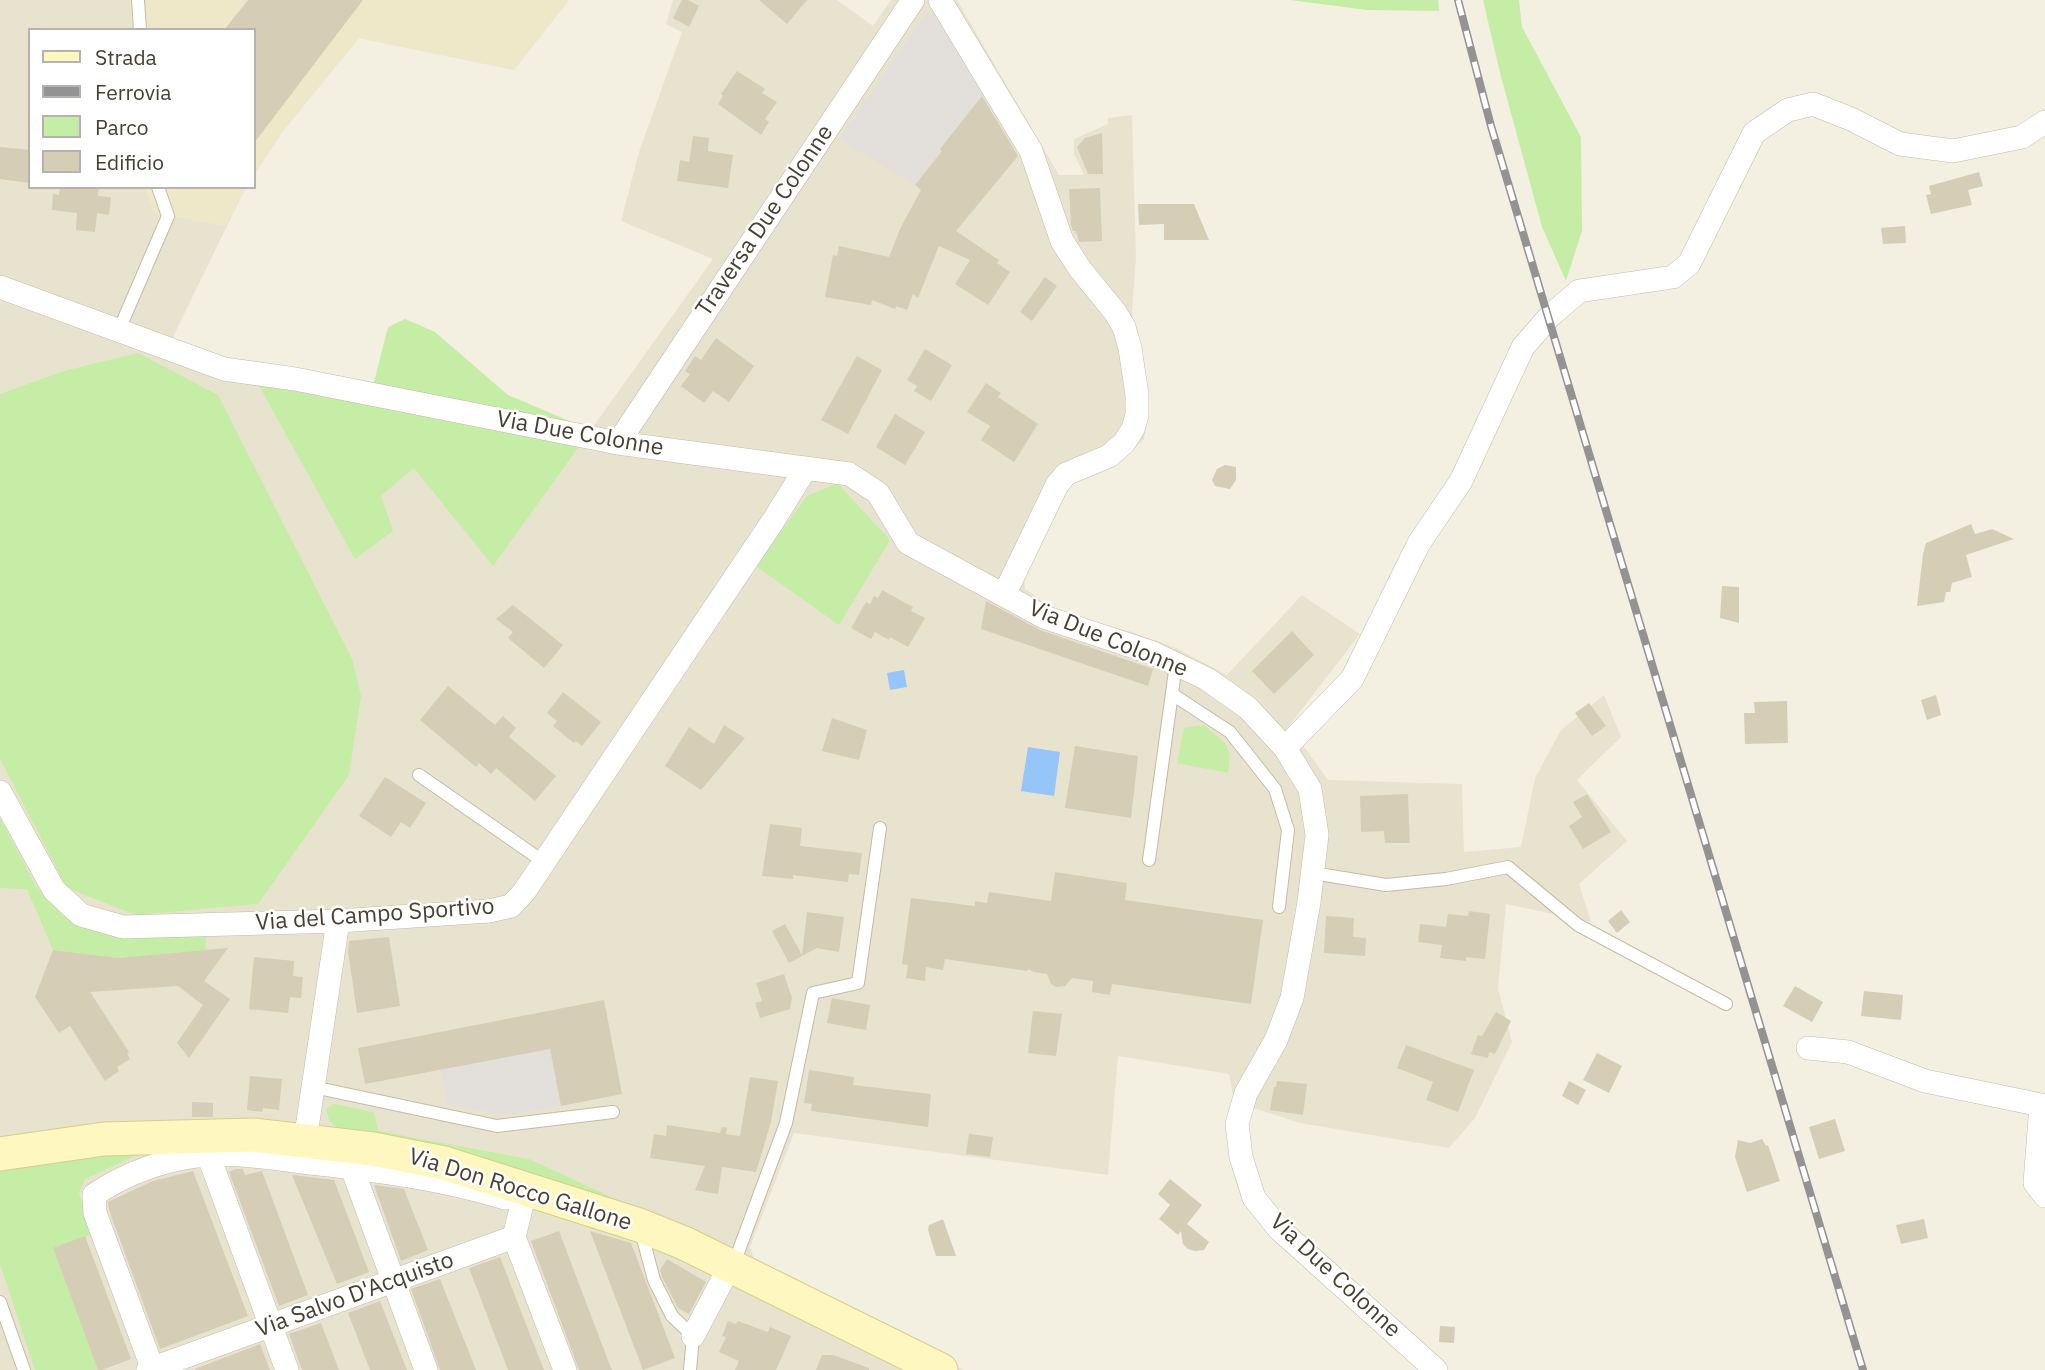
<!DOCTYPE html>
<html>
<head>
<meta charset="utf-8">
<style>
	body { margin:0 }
	#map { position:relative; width:2045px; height:1370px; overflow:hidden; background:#f3f0e2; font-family:"IBM Plex Sans",sans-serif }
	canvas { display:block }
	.legend { position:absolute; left:28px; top:28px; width:228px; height:161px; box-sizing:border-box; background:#fff; border:2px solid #b5b3ad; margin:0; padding:9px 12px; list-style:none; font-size:21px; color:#454032 }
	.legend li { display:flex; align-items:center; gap:14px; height:35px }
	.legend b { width:35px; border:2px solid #b5b3ad }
</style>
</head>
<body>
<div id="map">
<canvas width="2045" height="1370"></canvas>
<ul class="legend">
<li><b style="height:9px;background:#fff7c0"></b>Strada</li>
<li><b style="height:9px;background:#939393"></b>Ferrovia</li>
<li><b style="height:19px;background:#c5eda5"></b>Parco</li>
<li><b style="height:19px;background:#d5cdb6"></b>Edificio</li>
</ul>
</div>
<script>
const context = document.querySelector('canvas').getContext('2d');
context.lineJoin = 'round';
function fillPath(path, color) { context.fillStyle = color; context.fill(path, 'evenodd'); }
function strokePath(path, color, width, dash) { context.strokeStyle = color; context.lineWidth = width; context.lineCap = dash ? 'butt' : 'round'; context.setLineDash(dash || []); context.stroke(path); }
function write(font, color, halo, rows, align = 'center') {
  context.font = font + ' "IBM Plex Sans",sans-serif'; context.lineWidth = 5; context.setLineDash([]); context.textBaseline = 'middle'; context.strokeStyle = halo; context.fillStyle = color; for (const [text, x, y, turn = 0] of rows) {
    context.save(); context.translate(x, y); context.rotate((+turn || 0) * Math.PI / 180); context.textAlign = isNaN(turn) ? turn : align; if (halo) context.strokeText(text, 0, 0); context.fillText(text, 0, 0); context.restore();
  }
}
fillPath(new Path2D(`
	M0,0h569l-55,70 -155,-32 -76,93 -29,44v-145h-224v157h216l-74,152 76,27 133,130 33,-29 166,-22 133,-186 -92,-38 18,-69 43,-120 -16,-8 7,-24h164l36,26 18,-26h66l102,175h25l-10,-21v-15l34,-15v-6l24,-3 4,143 -4,54 13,88 2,20 -3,19 -15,15 -68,34 -37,86 1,15 36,24 71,19 44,16 51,27 75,-80 58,39 -71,92 39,54 134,4 2,68 57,-5 14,-69 26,-48 43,-35 17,42 -44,43 50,61 -48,43 12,38 -85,-18 -8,84 14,54 -37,76 -26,30 -149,-25 -66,-21 -5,-28 -111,-18 -10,119 -314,-42 -44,114 6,18 208,105h-964z`), '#e8e3cf');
fillPath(new Path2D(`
	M129,0h440l-55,70 -155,-32 -76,93 -29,44v-145h-121z
	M145,187h101l-20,39 -73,-13z`), '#eee8c9');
fillPath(new Path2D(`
	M1290,0h148l1,11 -72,-1z
	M1483,0h36l3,27 59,110 1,94 -16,50 -24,-54 -42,-154z
	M405,319l30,13 73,63 66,28 -201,-37 15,-59z
	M138,353l80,42 134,264 9,37 -12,79 -91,129 -122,11 -69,-27 -67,-129v-365l64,-23z
	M257,382l323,63 -87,121 -79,-98 -33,28 12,35 -38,28z
	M837,483l53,57 -51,85 -83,-59 51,-70z
	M1204,725c20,18 30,18 24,48l-51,-10 7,-35z
	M0,818l37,70 23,24 35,18 112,3 -2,17 -87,8 -65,-8 -26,-61 -27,-1z
	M334,1104l40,8 4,19 151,28 78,36 1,5 -272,-72 -7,-8 -3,-11z
	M146,1151l-61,28 -6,14 13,41 -39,14 45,122h-63l-35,-106v-94z`), '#c5eda5');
fillPath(new Path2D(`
	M936,12l49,81 -45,56 2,2 -27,34 -76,-46 88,-126z
	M550,1049l11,57 -53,9 -60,-10 -8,-36z`), '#e3e0db');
fillPath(new Path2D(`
	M904,670l3,17 -17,3 -3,-17z
	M1028,747l32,5 -6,44 -33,-5z`), '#95c5f9');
fillPath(new Path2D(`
	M248,0h115l-109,143v-113h-30z
	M682,0h6l11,6 -10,21 -16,-9z
	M759,0h48l-20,24z
	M737,71l28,18 -3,4 15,9 -12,17 4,3 -8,13 -43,-31 5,-8 -2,-2z
	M982,96l36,60 -62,75 43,29 -2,3 13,9 -22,33 -33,-21 15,-24 -31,-14 -21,52 -5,-4 -6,16 -11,-4 -1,3 -23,-9 -1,5 -46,-8 8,-42 4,1 2,-10 50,11 11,-28 21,-39 -6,-5 27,-34 -2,-2z
	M1102,133l1,41h-15l-11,-27 8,-9z
	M693,136l16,2 -1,13 25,4 -5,33 -51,-7 3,-21 9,2z
	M0,147l30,3v33l-30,-4z
	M1979,172l4,14 -15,4 4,15 -41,9 -5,-19 5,-1 -2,-8z
	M60,187h39l-1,9 13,1 -2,18 -12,-2 -2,19 -19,-2 1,-17 -25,-3 1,-16 6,1z
	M1100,188l2,53 -23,1 -3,-11h-3l-2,-7 -2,-35z
	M1138,204h56l15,36h-45v-16l-25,1z
	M1905,226l1,17 -23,1 -2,-16z
	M1045,277l12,9 -25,35 -12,-9z
	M716,338l38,28 -25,36 -16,-11 -9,12 -23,-17 9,-12 -5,-3 10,-15 6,4z
	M925,349l27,16 -21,36 -17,-10 3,-5 -10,-6z
	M857,356l25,14 -34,64 -27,-14z
	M986,383l15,10 -3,4 40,27 -24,38 -33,-22 9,-14 -23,-14z
	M895,414l30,18 -20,33 -29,-18z
	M1225,465l11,2v13l-6,9 -15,-3 -3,-6 5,-11z
	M1971,524l4,10 17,-5 22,10 -48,16 6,22 -20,6 -2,9h-4l-2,10 -27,4 6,-52 3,-11z
	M1722,586l17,1v36l-19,-5z
	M882,590l31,17 -2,4 14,7 -17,29 -18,-10 -1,3 -14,-8 -4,7 -20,-11 15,-26 4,2 4,-8 4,2z
	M986,601l54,29 113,39 -5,17 -167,-57z
	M513,605l50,40 -19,23 -36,-30 5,-6 -17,-13z
	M1292,631l22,24 -40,39 -22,-23z
	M448,686l47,39 8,-9 13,12 -7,9 47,39 -21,25 -39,-33 -5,6 -12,-11 -3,4 -56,-47z
	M563,692l38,30 -19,24 -6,-5 -2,2 -21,-17 4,-5 -10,-8z
	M1936,695l5,20 -14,5 -6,-20z
	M1787,701l1,42 -43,1 -1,-31h11l-1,-11z
	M1589,703l17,23 -14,10 -17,-23z
	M832,718l35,12 -8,30 -37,-9z
	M724,725l21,13 -44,52 -36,-24 24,-39 25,17z
	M1075,746l63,10 -7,62 -66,-10z
	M385,777l41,26 -16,25 -9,-6 -10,15 -32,-21z
	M1408,794l2,49h-25l-1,-12 -23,1 -1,-36z
	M1587,794l24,38 -28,17 -14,-23 13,-9 -9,-15z
	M770,824l32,4 -2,18 62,7 -3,22 -10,-1 -1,8 -55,-7v4l-31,-3z
	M1055,872l72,11 -2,17 138,20 -12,84 -139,-20 -2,11 -18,-3 1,-11 -21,-3 -7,8 -9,1 -5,-3 -4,-10 -13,-2 -6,-3 -1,2 -82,-12 -2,11 -17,-3 -1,14 -19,-3 2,-13 -6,-1 9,-66 64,8v-5l12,2 2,-11 62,9z
	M1621,910l9,12 -13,11 -9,-12z
	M1469,911l21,3 -5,45 -19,-2v4l-26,-3 2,-13 -24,-3 2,-18 26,3 2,-13 20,2z
	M807,912l37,5 -5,35 -22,-4 -28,15 -17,-32 13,-7 17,31z
	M1326,916l28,2 -1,19 13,1 -1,18 -41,-3z
	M389,937l11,69 -43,7 -9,-62 1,-10z
	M228,948l-24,33 26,18 -41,59 -12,-15 26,-38 -25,-19 -88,6 39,60 -2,2 3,5 -13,8 2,4 -14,10 -35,-55 -11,7 -24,-36 18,-47 65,8z
	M254,957l40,4 -1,15 10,1 -2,21 -11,-1 -2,16 -39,-4z
	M784,974l8,24 -2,11 -30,9 -5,-15 7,-2 -6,-18z
	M1795,986l28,16 -11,20 -29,-16z
	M1864,991l39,4 -2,25 -40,-4z
	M832,998l38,7 -4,25 -39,-7z
	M604,1000l18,94 -61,12 -11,-57 -185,35 -7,-36z
	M1033,1011l29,3 -6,42 -28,-3z
	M1496,1012l15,9 -16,33 -6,-2 -1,6 -17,-4 7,-19 4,1z
	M1406,1045l68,25 -16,42 -32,-12 7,-18 -36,-14z
	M1597,1053l25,13 -13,27 -26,-13z
	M809,1070l45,7 -1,8 78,9 -3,33 -117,-16 1,-7 -8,-1z
	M250,1076l32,3 -3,31 -16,-2 -1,4 -15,-2z
	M750,1077l28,4 -7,41 -15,50 -34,-5 -4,27 -23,-4 10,-24 -55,-8 4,-24 12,2 1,-11 53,8 2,-6 5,1 -1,6 14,2z
	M1277,1081l30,3 -4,31 -33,-5 4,-23h2z
	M1569,1081l17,9 -8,15 -16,-9z
	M192,1102l21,1v14h-21z
	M1835,1119l10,32 -26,8 -10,-32z
	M969,1134l24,3 -3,20 -24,-3z
	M1762,1139l4,7 2,-1 12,36 -33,11 -12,-35 3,-17 12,3z
	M236,1169h7l2,6 17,-4 46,124 -29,11 -50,-134z
	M193,1171l55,145 -88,33 -51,-139 -1,-8 45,-21z
	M292,1175l42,5 35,92 -32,12z
	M1170,1179l32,26 -15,19 22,18 -5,8 -9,1 -7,-2 -5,-5 -2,-13 -3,4 -19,-16 11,-14 -12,-11z
	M374,1185l30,4 24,61 -27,11z
	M943,1219l13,37h-20l-8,-26 1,-5z
	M1924,1219l4,19 -27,6 -5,-19z
	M559,1231l50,132 3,7h-33l-48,-129z
	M590,1231l41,12 44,115 -32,12z
	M85,1236l46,123 -29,11h-4l-45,-122z
	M500,1257l29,75 15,38h-36l-39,-102z
	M667,1259l39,23 -17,32 -11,-6 -16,-31 -2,-7z
	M440,1279l36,91h-36l-29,-81z
	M380,1301l27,69h-37l-22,-57z
	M728,1321l8,3 2,-3 30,11 2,-5 21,9 -15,34h-41l4,-9 -20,-9 7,-15 -4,-1z
	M321,1323l18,47h-37l-13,-36z
	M1440,1326l15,1 -1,16 -15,-1z
	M260,1344l10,26h-75v-1z
	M822,1355h11l36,13v2h-53z`), '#d5cdb6');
const lane = new Path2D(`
	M138,0l2,30
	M119,330l49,-114 -10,-29
	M1172,694l58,38 45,57 13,41 -9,77
	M419,775l125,87
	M1149,860l27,-196
	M1313,873l73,12 60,-6 62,-12 70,58 148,79
	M313,1087l184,39 116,-14
	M641,1231l13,49 18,36 21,20 -3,34
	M733,1266l53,-143 27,-130 45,-10 22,-155
	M0,1302l24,68`);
const street = new Path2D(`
	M940,0l91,151 31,90 18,28 35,43 9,15 6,21 7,47v20l-4,14 -9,14 -15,13 -43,18 -9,11 -53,110
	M0,287l224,82 71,10 323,64 231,31 29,19 30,50 136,74 109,36 54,26 41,29 37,40 25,41 7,46 -8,67 -17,96 -16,42 -30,53 -9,31 4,33 13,41 25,31 157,141
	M618,443l295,-443
	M1285,748l67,-69 67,-136 42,-62 62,-134 27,-31 29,-25 94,-14 16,-13 65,-131 34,-23 25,-6 38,15 49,25 53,7 69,-14 23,-15
	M0,792l54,98 27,25 42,12 215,-6 151,-10 22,-5 13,-14 249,-371 33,-53
	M1808,1048l40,4 77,29 116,24 -6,78 10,13
	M305,1141l33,-220
	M204,1143l83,227
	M352,1168l74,202
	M514,1237l51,133
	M693,1336l29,-55
	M148,1370l366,-133 12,-49
	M153,1370l-58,-157 -1,-18c32,-22 75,-38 115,-40 34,-2 68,4 101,8 66,7 132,16 195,35`);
const secondary = new Path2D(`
	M0,1154l104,-15 149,-4 120,14 71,14 195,62 45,18 257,127`);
strokePath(lane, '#c2bca6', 14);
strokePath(street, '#c2bca6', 24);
strokePath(secondary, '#d9cd8b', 35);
strokePath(lane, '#fff', 12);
strokePath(street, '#fff', 23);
strokePath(secondary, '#fff7c0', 33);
const rail = new Path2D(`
	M1458,0l33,126 372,1244`);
strokePath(rail, '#939393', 8);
strokePath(rail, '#fff', 5, [16]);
write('23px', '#454032', '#fff', [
	["Traversa Due Colonne",765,221,-56],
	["Via Due Colonne",580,434,10],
	["Via Due Colonne",1108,639,22],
	["Via del Campo Sportivo",375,915,-4],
	["Via Don Rocco Gallone",520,1190,17],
	["Via Due Colonne",1335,1276,43],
	["Via Salvo D'Acquisto",355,1295,-20]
]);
</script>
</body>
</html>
